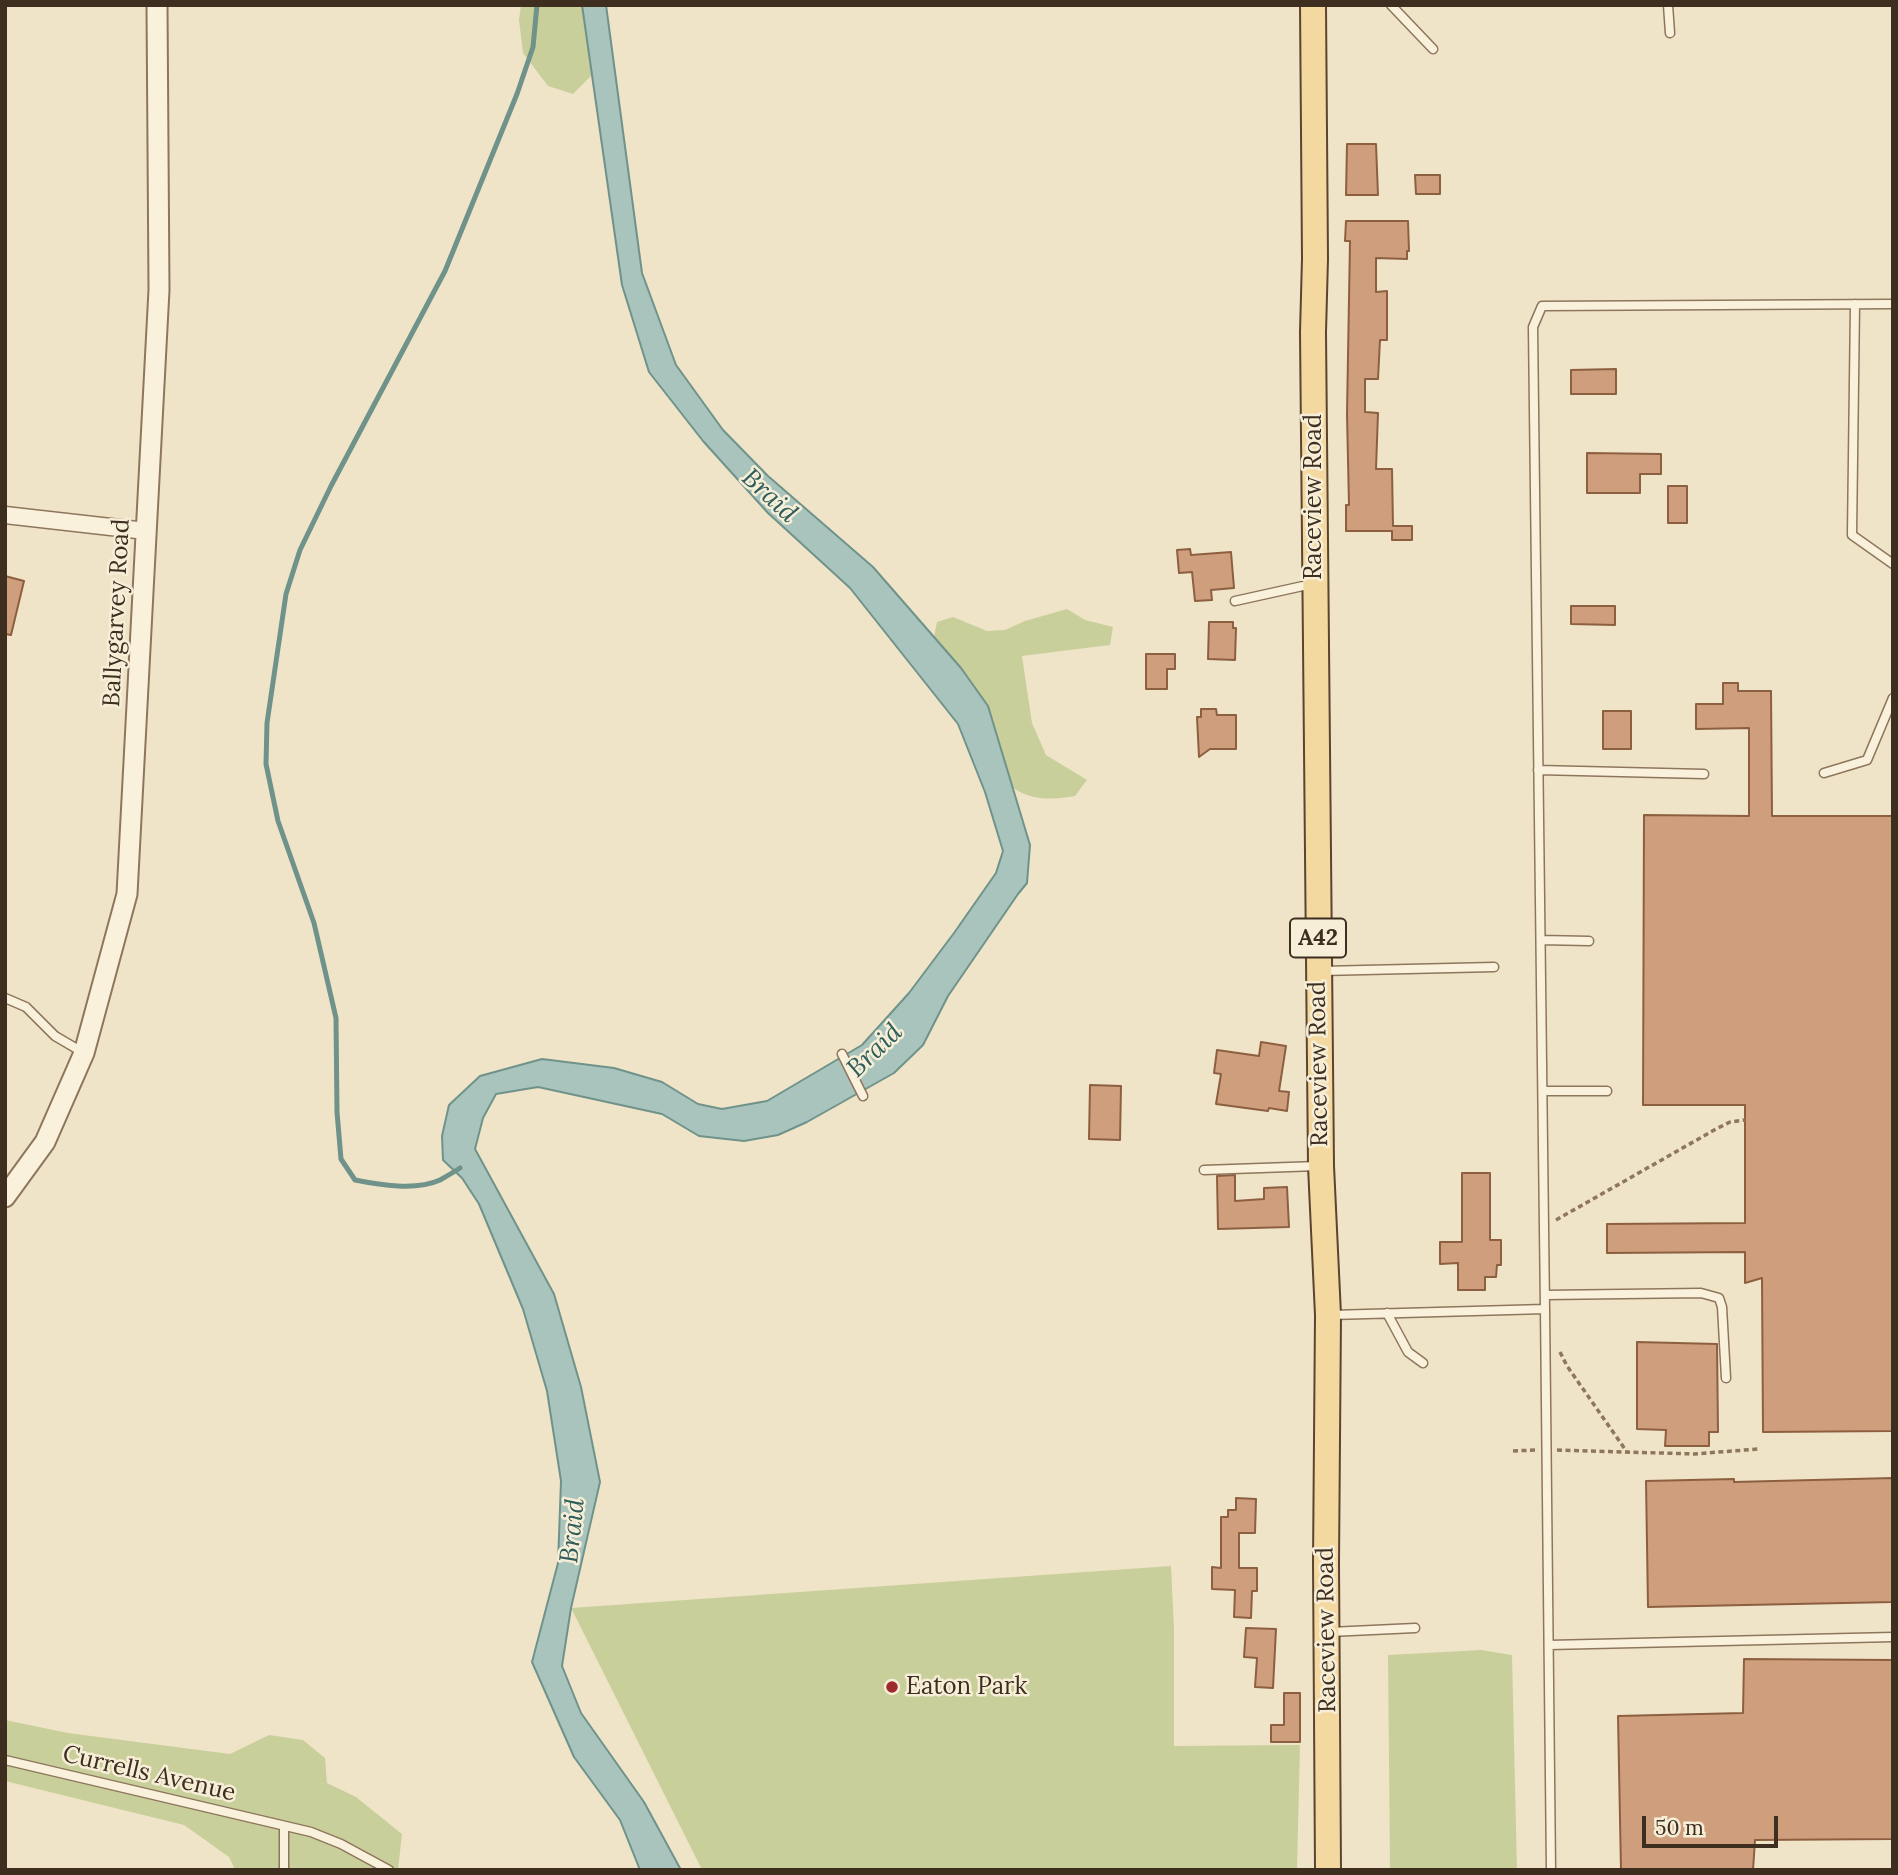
<!DOCTYPE html>
<html>
<head>
<meta charset="utf-8">
<style>
	body { margin:0 }
	#map { position:relative; width:1898px; height:1875px; overflow:hidden; background:#f0e4c8; font-family:Lora,serif }
	canvas { display:block }
	.frame { position:absolute; inset:0; border:7px solid #3d2e20; pointer-events:none }
	.scale { position:absolute; left:1642px; top:1816px; width:136px; height:32px; box-sizing:border-box; border:4px solid #3d2e20; border-top:0; padding-left:9px; font-size:21px; line-height:24px; white-space:nowrap; color:#3d2e20; -webkit-text-stroke:5px #f7eed8; paint-order:stroke }
</style>
</head>
<body>
<div id="map">
<canvas width="1898" height="1875"></canvas>
<div class="frame"></div>
<div class="scale">50 m</div>
</div>
<script>
const context = document.querySelector('canvas').getContext('2d');
context.lineJoin = 'round';
function fillPath(path, color) { context.fillStyle = color; context.fill(path, 'evenodd'); }
function strokePath(path, color, width, dash) { context.strokeStyle = color; context.lineWidth = width; context.lineCap = dash ? 'butt' : 'round'; context.setLineDash(dash || []); context.stroke(path); }
function write(font, color, halo, rows, align = 'center') {
  context.font = font + ' Lora,serif'; context.lineWidth = 5; context.setLineDash([]); context.textBaseline = 'middle'; context.strokeStyle = halo; context.fillStyle = color; for (const [text, x, y, turn = 0] of rows) {
    context.save(); context.translate(x, y); context.rotate((+turn || 0) * Math.PI / 180); context.textAlign = isNaN(turn) ? turn : align; if (halo) context.strokeText(text, 0, 0); context.fillText(text, 0, 0); context.restore();
  }
}
fillPath(new Path2D(`
	M521,5h61l10,70 -19,19 -25,-8 -25,-33 -4,-33z
	M1067,609l18,11 28,7 -3,18 -88,11 10,67 14,32 41,25 -12,16c-22,4 -44,5 -63,-9l-24,-81 -27,-38 -27,-31 3,-15 16,-5 34,14 18,-1 20,-9z
	M1171,1566l3,62v118l126,-1 -3,125h-595l-131,-262z
	M1481,1650l31,5 5,215h-127l-2,-215z
	M5,1720l63,13 162,21 39,-19 34,5 22,18 2,25 29,14 46,37 -4,36h-163l-6,-13 -45,-32 -179,-44z`), '#c9cf9b');
const water = new Path2D(`
	M582,5h24l36,268 34,92 47,65 45,46 105,91 88,101 27,38 42,139 -3,38 -9,11 -70,102 -25,49 -29,28 -87,49 -29,13 -34,6 -45,-5 -37,-22 -124,-27 -42,7 -13,24 -8,31 79,145 27,93 19,95 -29,126 -9,58 19,47 63,89 37,68h-41l-20,-50 -46,-63 -42,-95 26,-99 3,-82 -14,-90 -24,-82 -44,-105 -17,-26 -19,-18 -1,-24 7,-31 31,-29 62,-17 72,9 48,14 36,22 24,5 45,-8 95,-56 47,-52 45,-60 42,-60 7,-22 -18,-59 -27,-68 -108,-136 -82,-75 -65,-72 -54,-69 -27,-87z`);
fillPath(water, '#a9c4bc');
strokePath(water, '#6f938a', 2);
strokePath(new Path2D(`
	M460,1168c-6,4 -13,8 -20,12 -24,11 -60,5 -85,0l-14,-21 -4,-47 -1,-94 -22,-95 -36,-102 -12,-57 1,-41 19,-129 14,-44 31,-64 114,-215 72,-177 16,-47 4,-42`), '#6f938a', 5);
const building = new Path2D(`
	M1347,144h29l2,51h-32z
	M1415,175h25v19h-24z
	M1346,221h62l1,30h-2v8l-31,-1v34l11,-1v49h-7l-2,39h-13v33l13,1 -2,56h16l1,57h19v14h-20v-9h-46v-26h3l-2,-91 3,-173h-5z
	M1616,369v25h-45v-24z
	M1587,453l74,1v20h-21v19h-53z
	M1668,486h19v37h-19z
	M1190,549l1,6 40,-3 3,36 -23,2 1,10 -17,1 -3,-29 -13,1 -2,-23z
	M5,576l19,5 -13,54 -6,-1z
	M1571,606h44v19l-44,-1z
	M1209,622h24v6h3l-1,32 -27,-1z
	M1146,654h29v15h-8v20h-21z
	M1723,683h15v8h33l1,125h121v615l-130,1 -1,-154 -17,5v-31l-138,1v-29l138,-1v-118h-102l1,-290 105,1v-88l-53,1v-25h27z
	M1201,709h15l1,6h19v34h-26l-11,8 -2,-40h4z
	M1603,711h28v38h-28z
	M1261,1042l25,4 -7,45 10,1 -2,19 -18,-3 -1,3 -52,-7 5,-30 -7,-1 3,-23 42,6z
	M1090,1085l31,1 -1,54 -31,-1z
	M1462,1173h28v67h11v25h-4l-1,12h-11v13h-27v-27l-18,1v-22h22z
	M1235,1175v26l29,-2v-11l23,-1 2,40 -71,2 -1,-53z
	M1637,1342l80,2 1,88h-9v14h-44l1,-16 -29,-1z
	M1893,1478v124l-245,5 -2,-126 88,-2v3z
	M1236,1498l20,1 -1,34h-16v35h18v23h-5l-1,27 -17,-1 1,-27 -23,-1v-22l9,1v-51h7v-7h8z
	M1246,1628l30,1 -3,59 -18,-1 2,-29 -13,-1z
	M1744,1659l149,1v179l-138,1 -2,30h-132l-3,-154 125,-3z
	M1284,1693h16v49h-29v-17h13z`);
fillPath(building, '#cf9f7d');
strokePath(building, '#8d5f41', 2);
const service = new Path2D(`
	M1391,5l42,44
	M1668,5l2,28
	M1855,304l-3,231 41,29
	M1235,601l77,-17
	M1538,770l166,4
	M1824,773l43,-13 26,-62
	M1541,940l48,1
	M1321,971l173,-4
	M5,998l21,9 29,29 29,17
	M842,1054l21,42
	M1543,1091h64
	M1204,1170l114,-4
	M1545,1295l156,-2 18,5 3,9 4,71
	M1545,1309l6,561
	M1387,1313l21,39 15,11
	M1331,1315l214,-6 -12,-982 9,-21 351,-2
	M1330,1632l85,-4
	M1549,1645l344,-8
	M5,1760l306,72 30,12 48,26
	M284,1826v44`);
const minor = new Path2D(`
	M5,515l141,16`);
const tertiary = new Path2D(`
	M5,1197l40,-55 39,-89 43,-159 32,-604 -2,-285`);
const primary = new Path2D(`
	M1313,5l2,254 -2,73 8,834 7,149 -2,248 2,307`);
strokePath(service, '#8d765c', 11);
strokePath(minor, '#8d765c', 19);
strokePath(tertiary, '#8d765c', 23);
strokePath(primary, '#5b4430', 28);
strokePath(new Path2D(`
	M1556,1220l160,-91 14,-7 15,-2
	M1560,1352l7,14 60,86
	M1557,1450l137,4 64,-5
	M1513,1451l22,-1`), '#8d765c', 3.5, [5, 3.5]);
strokePath(service, '#faf1dc', 8);
strokePath(minor, '#faf1dc', 16);
strokePath(tertiary, '#faf1dc', 19);
strokePath(primary, '#f3d9a0', 24);
for (const [x, y, r, color] of [
	[892,1687,7,"#9e2a2b"]
]) { const dot = new Path2D(); dot.arc(x, y, r, 0, 2 * Math.PI); context.fillStyle = color; context.fill(dot); strokePath(dot, '#f7eed8', 2.5); }
for (const [x, y, w] of [
	[1318,938,56]
]) { const box = new Path2D(); box.roundRect(x - w / 2, y - 19.5, w, 39, 5); context.fillStyle = '#f7eed8'; context.fill(box); strokePath(box, '#3d2e20', 2); }
write('bold 23px', '#3d2e20', null, [
	["A42",1318,938]
]);
write('24px', '#3d2e20', '#f7eed8', [
	["Raceview Road",1314,497,-90],
	["Ballygarvey Road",117,613,-87],
	["Raceview Road",1319,1064,-91],
	["Raceview Road",1327,1630,-91],
	["Currells Avenue",149,1774,13]
]);
write('24px', '#3d2e20', '#f7eed8', [
	["Eaton Park",906,1687]
], 'left');
write('italic 26px', '#2f5d5a', '#f7eed8', [
	["Braid",769,496,43],
	["Braid",875,1051,-44],
	["Braid",573,1531,-84]
]);
</script>
</body>
</html>
